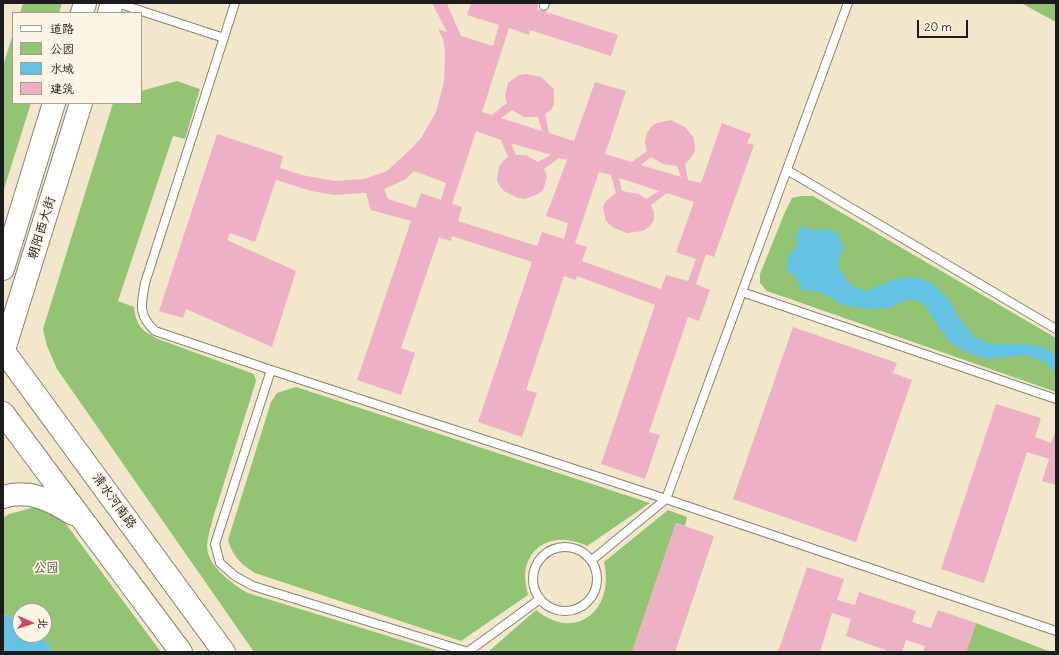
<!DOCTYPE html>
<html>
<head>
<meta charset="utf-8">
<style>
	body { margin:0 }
	#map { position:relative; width:1059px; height:655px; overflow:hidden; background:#f3e7cb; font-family:Delius,"LXGW WenKai TC",sans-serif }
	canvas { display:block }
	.frame { position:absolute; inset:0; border:4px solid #1c1c1c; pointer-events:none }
	.legend { position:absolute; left:12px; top:12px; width:130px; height:92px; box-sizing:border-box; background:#fcf5e5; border:1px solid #a29e95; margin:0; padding:5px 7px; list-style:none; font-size:12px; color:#1c1c1c }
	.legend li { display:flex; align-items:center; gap:8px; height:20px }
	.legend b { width:20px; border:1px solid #a29e95 }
	.north { position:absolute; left:12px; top:603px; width:40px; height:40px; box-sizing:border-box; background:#fcf5e5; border:1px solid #a29e95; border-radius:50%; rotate:93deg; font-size:11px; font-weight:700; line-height:16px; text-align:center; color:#1c1c1c }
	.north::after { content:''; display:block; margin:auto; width:14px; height:18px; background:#d1495b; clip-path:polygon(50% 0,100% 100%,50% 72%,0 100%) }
	.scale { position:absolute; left:917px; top:20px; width:51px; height:18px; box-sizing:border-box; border:2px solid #1c1c1c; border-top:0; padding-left:5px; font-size:12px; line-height:14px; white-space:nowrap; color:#1c1c1c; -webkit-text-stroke:3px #fcf5e5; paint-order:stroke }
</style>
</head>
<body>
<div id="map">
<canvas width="1059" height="655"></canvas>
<div class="frame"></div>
<ul class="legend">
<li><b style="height:5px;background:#fff"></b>道路</li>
<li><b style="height:11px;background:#93c474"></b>公园</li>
<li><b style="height:11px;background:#64c3e2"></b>水域</li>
<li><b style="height:11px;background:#edb0c5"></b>建筑</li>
</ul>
<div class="north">北</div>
<div class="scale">20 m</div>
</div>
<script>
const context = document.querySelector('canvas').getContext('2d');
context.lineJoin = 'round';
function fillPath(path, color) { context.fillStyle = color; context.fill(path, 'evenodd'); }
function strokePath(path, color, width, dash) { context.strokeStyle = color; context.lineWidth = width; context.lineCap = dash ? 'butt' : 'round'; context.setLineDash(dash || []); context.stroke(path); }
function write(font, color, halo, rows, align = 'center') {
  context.font = font + ' Delius,"LXGW WenKai TC",sans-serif'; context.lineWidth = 3.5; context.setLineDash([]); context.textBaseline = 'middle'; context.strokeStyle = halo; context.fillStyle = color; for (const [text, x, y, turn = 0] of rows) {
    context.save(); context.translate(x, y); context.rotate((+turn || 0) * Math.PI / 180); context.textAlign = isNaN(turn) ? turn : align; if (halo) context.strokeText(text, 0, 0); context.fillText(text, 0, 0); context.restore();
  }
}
fillPath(new Path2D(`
	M23,3h39l-3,10h-39z
	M1021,3h35v19z
	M13,34v69h18l-28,89v-126z
	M177,81l23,8 -15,50 -12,-3 -55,165 16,6c2,18 8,24 24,32l96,35 2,7 -43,137c-2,10 -8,24 -5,35 4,16 26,32 40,40l192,59h-186l-197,-283 -10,-23 -4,-17 70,-226h28v-12z
	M801,196h12l243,142v54l-289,-101 -7,-8v-9l25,-62 7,-14z
	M296,387l354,116 -63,43c-23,-12 -53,-8 -61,21 -2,9 0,19 2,28l-67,46 -206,-68c-14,-9 -22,-16 -27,-33l43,-138 6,-9z
	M35,507l25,9 101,136h-108l-12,-17h3v-24h-24v7l-17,-3v-97l6,-4z
	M668,510l19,7 -2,9 -9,-3 -44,129 -143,-1 47,-41c41,33 79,-1 68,-48z
	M976,623l75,29h-85z`), '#93c474');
fillPath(new Path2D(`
	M807,227l4,3 17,-1 8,3 8,16 -5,9 -1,11 13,17 15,6 27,-11 13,-3 15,1 12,6 15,15 11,19 15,19 18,7h32l20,3 12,9v17l-11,-11 -19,-7 -38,4 -19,-6 -18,-10 -20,-27 -6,-11 -12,-6 -10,2 -13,7 -23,1 -24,-4 -19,-11 -9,-3 -14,-1 -4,-12 -10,-7c0,-9 0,-18 9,-22 2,-7 0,-14 3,-21z
	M3,615l17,3v17h21l12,17h-50z`), '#64c3e2');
fillPath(new Path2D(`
	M432,3h16l-1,1 14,32 32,10 6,-21 -32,-10 4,-12h68l-2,6 81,26 -7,21 -81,-26 -1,5 -20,-7 -27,84 10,3 15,-12 -2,-8 3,-12 11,-8 7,-1 15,3 13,12v15l-3,6 -6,4 4,19 25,8 21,-59 31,9 -21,63 27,8 15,-11 -2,-9 2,-9 5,-7 5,-3 14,-3 14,7 9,11 1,13 -5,8 -5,5 3,16 13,3 21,-60 29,11 -4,9 7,2 -40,112 -8,-3 -10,30 14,6 -11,31 -11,-4 -39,115 11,3 -15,44 -44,-15 54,-159 -78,-29 -1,4 -12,-4 -38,114 11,3 -15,44 -44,-15 54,-160 -80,-26 -1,5 -12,-4 -38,111 14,5 -14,42 -44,-15 54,-159 -40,-11 -5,-17 -31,2 -24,-4 -35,-11 -21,62 -25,-9 -3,7 69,31 -24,76 -86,-38 -3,9 -24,-7 58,-177 66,22 -3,12 22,7 33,6 29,-2 23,-8 26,-24 8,-9 15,-26 8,-30 1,-30 -2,-13 -5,-10 9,3zM512,110l12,7h14l4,14 -41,-13zM476,131l25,9 7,17 -5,4 -4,6 -2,13 3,7 4,4 14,7 7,1 13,-5 5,-4 2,-6 2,-8 -3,-7 15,-11 8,2 -21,56 22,7 -4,16 -22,-7 -5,14 -79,-25 4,-14 -10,-3zM511,143l40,12 -13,7 -12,-7h-10zM651,157l12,7 14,2 4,11 -40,-12zM414,171l32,12 -5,17 -20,-7 -5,15 -28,-9 -4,-10 22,-10zM599,172l12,3 5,18 -10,8 -3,6 3,14 8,7 13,5 16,-2 7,-5 4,-6v-8l-3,-7 16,-12 27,9 -18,50 20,7 -8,22 -22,-6 -5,14 -79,-28 5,-14 -12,-4zM619,178l40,13 -13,8 -7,-5 -17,-3z
	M793,327l104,36 -4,10 19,7 -56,162 -123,-43z
	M996,404l45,14 -6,19 16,6 5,-13v55l-14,-4 7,-22 -22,-7 -43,131 -43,-14z
	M676,523l38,13 -39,116h-43z
	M807,567l37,12 -7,21 18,5 4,-13 57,19 -4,11 19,6 7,-18 38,13 -10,29h-43l2,-6 -19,-6 -4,12h-11l-45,-16 5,-17 -19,-6 -12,39h-42z`), '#edb0c5');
const lane = new Path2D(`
	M117,3l107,35
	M235,3l-90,280c-4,22 -7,32 10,48l116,39
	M544,6l1,-3
	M787,170l269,159
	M742,292l314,107
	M533 579a32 32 0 1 1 64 0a32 32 0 1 1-64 0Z
	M592,560l74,-61 182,-496
	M469,651l71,-52
	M468,652l-215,-66 -18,-10 -15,-13 -5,-19 56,-174 395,129 390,132`);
const primary = new Path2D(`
	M82,13l3,-10
	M109,13l3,-10
	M3,269l51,-166
	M3,350l221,302
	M3,353l78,-250
	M3,413l178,239
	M3,497c26,-8 48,3 70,17`);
strokePath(lane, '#888274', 10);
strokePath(primary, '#888274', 24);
strokePath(lane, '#fff', 8);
strokePath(primary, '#fff', 22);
write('13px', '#1c1c1c', '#fcf5e5', [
	["朝阳西大街",42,228,-73],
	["清水河南路",114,501,54]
]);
write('13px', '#46573b', '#fcf5e5', [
	["公园",46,568]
]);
</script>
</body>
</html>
